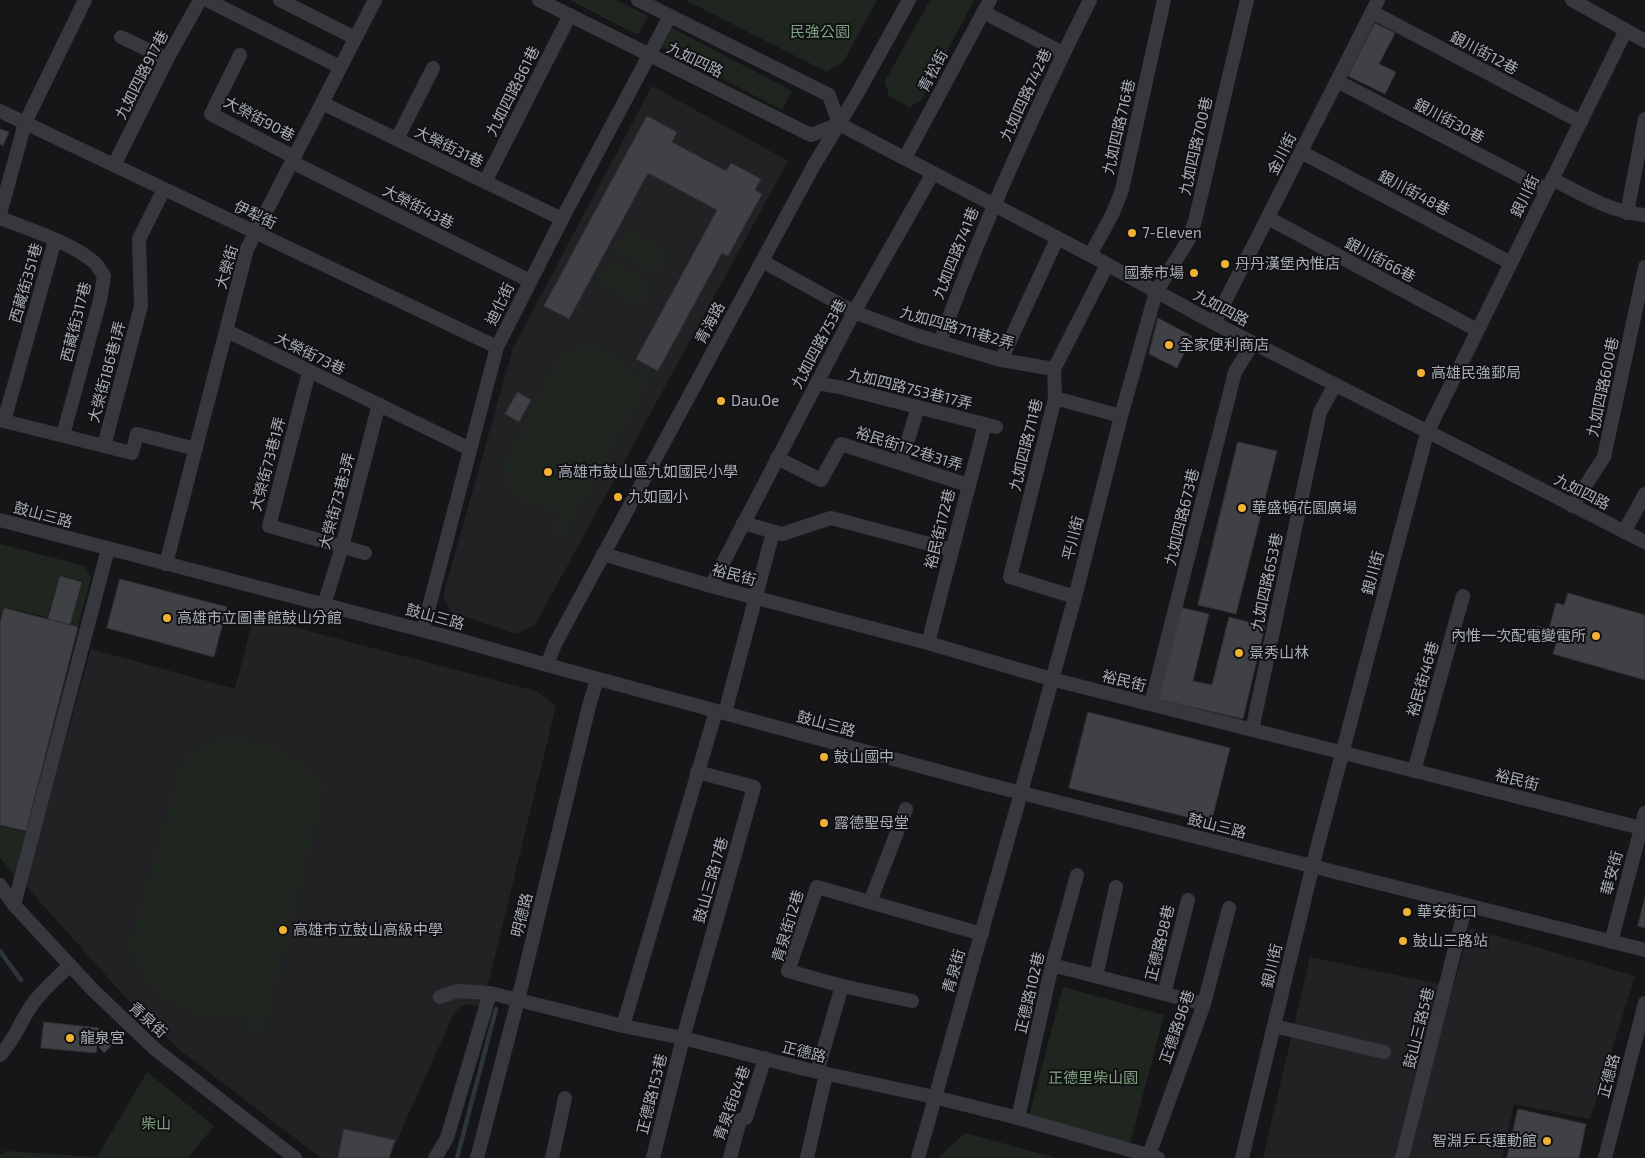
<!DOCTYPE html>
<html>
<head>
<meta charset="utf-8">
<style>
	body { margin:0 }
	canvas { display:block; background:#161618 }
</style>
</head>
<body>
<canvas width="1645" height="1158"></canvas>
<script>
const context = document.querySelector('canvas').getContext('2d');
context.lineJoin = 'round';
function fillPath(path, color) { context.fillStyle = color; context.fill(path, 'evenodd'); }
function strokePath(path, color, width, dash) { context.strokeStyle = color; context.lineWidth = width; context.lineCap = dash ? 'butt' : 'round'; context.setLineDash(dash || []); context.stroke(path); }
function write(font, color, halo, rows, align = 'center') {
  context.font = font + ' "Exo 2","Noto Sans TC",sans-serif'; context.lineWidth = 4; context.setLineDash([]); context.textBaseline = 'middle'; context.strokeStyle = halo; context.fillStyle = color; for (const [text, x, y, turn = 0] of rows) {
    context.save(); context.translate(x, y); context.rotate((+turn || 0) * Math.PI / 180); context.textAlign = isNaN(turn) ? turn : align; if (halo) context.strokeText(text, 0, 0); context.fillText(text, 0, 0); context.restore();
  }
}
fillPath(new Path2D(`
	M652,86l136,75 -253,464 -19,9 -65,-22 -8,-16 70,-248z
	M259,618l277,73 20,15 -66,270 -10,30 -11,-2 -9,3 -6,6 -65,145h-68l-140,-107 -53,-51 -103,-115 66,-236 144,40 18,-70z
	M1470,928l165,48 -45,143 -76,-15 -12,54h-239l47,-201 143,30z`), '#222225');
fillPath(new Path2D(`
	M570,0h46l32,16 -10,19z
	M685,0h192l-34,62 -16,10z
	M930,0h44l-53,101 -12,6 -20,-11 -4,-15z
	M672,28l120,63 -10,19 -120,-63z
	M627,229l42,23 -13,23 -42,-23z
	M610,259l43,24 -13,24 -43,-24z
	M592,346c22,3 34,12 42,33l7,-11 12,7 -90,163 -13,-8 11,-21c-8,0 -16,0 -24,-2 -23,-5 -36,-26 -32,-49l53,-98c10,-9 20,-13 34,-14z
	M0,544l85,22 6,12 -13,48 -7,-2 12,-43 -24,-6 -12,42 -44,-10 -3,11z
	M217,738c37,0 75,7 96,41l14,1 -64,252 -17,-3 3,-14c-54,15 -100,-17 -120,-67l53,-190 25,-16z
	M0,826l26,6 -11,44 -15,-18z
	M1063,987l101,28 -34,129 -101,-28z
	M147,1072l67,54 -26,32h-188v-3l5,-4 92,6z
	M965,1133l91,25h-118z`), '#1e261f');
strokePath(new Path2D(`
	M0,951l21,29
	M457,1158l39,-149`), '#2c353c', 4.5);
const building = new Path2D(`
	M1375,23l20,10 -16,31 17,8 -11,22 -37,-18z
	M647,116l30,16 -5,10 54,29 5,-8 30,16 -6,11 7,4 -34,62 -6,-3 -64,118 -22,-12 81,-149 -69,-37 -79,146 -25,-13z
	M0,129l9,3 -6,14 -3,-2z
	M1158,318l34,18 -15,32 -28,-14z
	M518,392l13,8 -12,22 -14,-8z
	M1238,442l39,9 -41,163 -38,-9z
	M60,576l22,6 -12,43 -22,-6z
	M120,579l107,28 -13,50 -107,-29z
	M1568,593l77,22v65l-92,-26 4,-15 -22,-6 2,-7 12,3 7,-26 8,2z
	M1179,607l30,7 -16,67 19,4 17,-68 36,9 -22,93 -86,-20z
	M4,608l74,19 -52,204 -26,-6v-202z
	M1088,712l142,36 -19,75 -142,-35z
	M1645,897v31l-7,-2z
	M44,1022l55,6 -3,25 -55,-5z
	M110,1036l5,6 -11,11 -5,-6z
	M1518,1109l68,15 -7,34h-72z
	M344,1129l51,11 -6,18h-51z`);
fillPath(building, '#404145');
strokePath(building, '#303034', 1);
strokePath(new Path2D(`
	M207,0l133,67
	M280,0l75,38
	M539,0l272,135 28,-11
	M638,0l191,95 10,29 251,131 124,68 431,219
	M1572,0l73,41
	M983,12l80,41
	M1372,12l209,110
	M121,37l46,22
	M240,55l-29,59 83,43
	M1337,81l210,109
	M322,103l240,116
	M0,111l497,236
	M397,139l36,-71
	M1301,152l210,111
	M905,158l85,-158
	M292,162l238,119
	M114,165l53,-106 33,-59
	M1552,179c32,16 56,32 93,36
	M485,182l85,-167
	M1627,213l18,-94
	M0,214l25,-91 60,-123
	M0,218c28,11 73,25 95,45 4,4 6,9 9,13l-4,24 -37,135
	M1268,218l209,112
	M1090,255l22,-40 10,-25 42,-190
	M762,261l92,51 62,23 85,25 53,9
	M1214,323l164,-323
	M227,331l243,118
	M940,342c42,-117 94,-230 150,-342
	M1001,360l56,-121
	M309,372l-40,154 96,27
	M817,383l26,5 153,39
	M1055,398l66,18
	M0,420l132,33 5,-19 59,15
	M4,421l51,-181
	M104,446l37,-140 -2,-67 25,-50
	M777,458l44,22 20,-36 127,41
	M901,463l17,-56
	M1572,506l32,-49 41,-190
	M0,520l452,118 95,27 439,119 659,166
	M743,523l39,11 49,-16 121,32
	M1624,532l21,-38
	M603,554l108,32 217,57 123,36 590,149
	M166,564l81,-315 128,-249
	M711,586l143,-274 79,-139
	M1075,597l-65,-20 45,-179 -1,-29 53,-104
	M324,605l18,-58 37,-143
	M423,630l74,-283 65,-128 108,-203
	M928,643l57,-219
	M547,665l8,-21 259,-479 43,-71 52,-94
	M1151,704l84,-332 18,-29
	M725,713l48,-181
	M1252,730l68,-318 15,-27
	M1414,771l49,-175
	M0,885l14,20 79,85 62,59 140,109
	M870,902l36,-93
	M14,905l94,-356
	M1611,942l34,-129
	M1052,965l152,39
	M1096,976l20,-89
	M842,986l70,15
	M1164,994l24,-94
	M440,997l17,-6 33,2 133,33 60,12 122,31 129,28 84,21 140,40
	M623,1026l93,-315
	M1274,1026l110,26
	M0,1055c15,-15 21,-36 34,-53 10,-13 24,-25 36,-37
	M817,1072l25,-86 -54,-15 29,-84 165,47
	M1018,1118l34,-153 25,-90
	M1149,1155l55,-151 25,-96
	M435,1158l12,-20 43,-145
	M477,1158l41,-158 71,-294 8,-27
	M552,1158l13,-60
	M653,1158l30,-120 71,-251 -57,-15
	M730,1158l10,-38 6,-2 19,-60
	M807,1158l19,-84
	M918,1158l97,-344 60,-217 46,-181 35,-124 33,-53 6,-18 52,-221
	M1242,1158l74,-306 111,-419 199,-403
	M1402,1158l64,-253
	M1605,1158l40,-155`), '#37383d', 14);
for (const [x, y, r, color] of [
	[1132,233,5,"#f2b134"],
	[1225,264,5,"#f2b134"],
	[1194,273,5,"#f2b134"],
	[1169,345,5,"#f2b134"],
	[1421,373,5,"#f2b134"],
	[721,401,5,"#f2b134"],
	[548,472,5,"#f2b134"],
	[618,497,5,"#f2b134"],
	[1242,508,5,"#f2b134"],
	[167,618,5,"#f2b134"],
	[1596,636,5,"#f2b134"],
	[1239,653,5,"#f2b134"],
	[824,757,5,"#f2b134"],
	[824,823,5,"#f2b134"],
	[1407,912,5,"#f2b134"],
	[283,930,5,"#f2b134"],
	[1403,941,5,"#f2b134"],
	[70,1038,5,"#f2b134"],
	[1547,1141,5,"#f2b134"]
]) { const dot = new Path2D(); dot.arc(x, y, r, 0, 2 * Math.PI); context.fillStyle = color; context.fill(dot); strokePath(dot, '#111113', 2); }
write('15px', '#7fa381', '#111113', [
	["民強公園",820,32],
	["正德里柴山園",1093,1078],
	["柴山",156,1124]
]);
write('15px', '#a8adb8', '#111113', [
	["銀川街12巷",1484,53,28],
	["九如四路",695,60,26],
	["青松街",933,71,-62],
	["九如四路917巷",142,75,-63],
	["九如四路861巷",513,91,-63],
	["九如四路742巷",1026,95,-65],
	["大榮街90巷",259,119,28],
	["銀川街30巷",1449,121,28],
	["九如四路716巷",1119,127,-77],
	["九如四路700巷",1196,146,-77],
	["大榮街31巷",449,147,26],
	["金川街",1282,154,-63],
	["銀川街48巷",1414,193,28],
	["銀川街",1525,196,-64],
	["大榮街43巷",418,207,27],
	["伊犁街",255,215,25],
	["九如四路741巷",956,253,-68],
	["銀川街66巷",1380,260,28],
	["大榮街",227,267,-74],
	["西藏街351巷",26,283,-74],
	["迪化街",500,304,-64],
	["九如四路",1221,308,28],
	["西藏街317巷",76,322,-76],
	["青海路",710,323,-62],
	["九如四路711巷2弄",957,328,16],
	["九如四路753巷",819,344,-62],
	["大榮街73巷",310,354,26],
	["大榮街186巷1弄",107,372,-75],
	["九如四路600巷",1603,387,-78],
	["九如四路753巷17弄",910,389,14],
	["九如四路711巷",1026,445,-76],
	["裕民街172巷31弄",909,449,18],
	["大榮街73巷1弄",268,464,-75],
	["九如四路",1582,492,27],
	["大榮街73巷3弄",337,501,-75],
	["鼓山三路",43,515,15],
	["九如四路673巷",1182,517,-76],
	["裕民街172巷",940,529,-76],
	["平川街",1073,538,-76],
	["銀川街",1373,573,-75],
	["裕民街",734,575,15],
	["九如四路653巷",1267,582,-78],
	["鼓山三路",435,617,15],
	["裕民街46巷",1423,679,-74],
	["裕民街",1124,681,14],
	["鼓山三路",826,724,15],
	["裕民街",1517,780,14],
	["鼓山三路",1217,826,14],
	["華安街",1612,873,-75],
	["鼓山三路17巷",711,880,-74],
	["明德路",522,915,-76],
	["青泉街12巷",788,926,-73],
	["正德路98巷",1160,943,-76],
	["銀川街",1272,966,-77],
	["青泉街",954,971,-74],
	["正德路102巷",1030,993,-77],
	["青泉街",148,1020,42],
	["正德路96巷",1177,1027,-71],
	["鼓山三路5巷",1419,1028,-76],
	["正德路",804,1052,14],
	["正德路",1609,1076,-75],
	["正德路153巷",652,1094,-76],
	["青泉街84巷",732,1103,-70]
]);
write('15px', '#a8adb8', '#111113', [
	["7-Eleven",1142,233],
	["丹丹漢堡內惟店",1235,264],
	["國泰市場",1184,273,"right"],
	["全家便利商店",1179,345],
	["高雄民強郵局",1431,373],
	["Dau.Oe",731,401],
	["高雄市鼓山區九如國民小學",558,472],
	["九如國小",628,497],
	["華盛頓花園廣場",1252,508],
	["高雄市立圖書館鼓山分館",177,618],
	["內惟一次配電變電所",1586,636,"right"],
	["景秀山林",1249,653],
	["鼓山國中",834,757],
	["露德聖母堂",834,823],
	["華安街口",1417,912],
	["高雄市立鼓山高級中學",293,930],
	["鼓山三路站",1413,941],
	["龍泉宮",80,1038],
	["智淵乒乓運動館",1537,1141,"right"]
], 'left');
</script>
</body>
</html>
